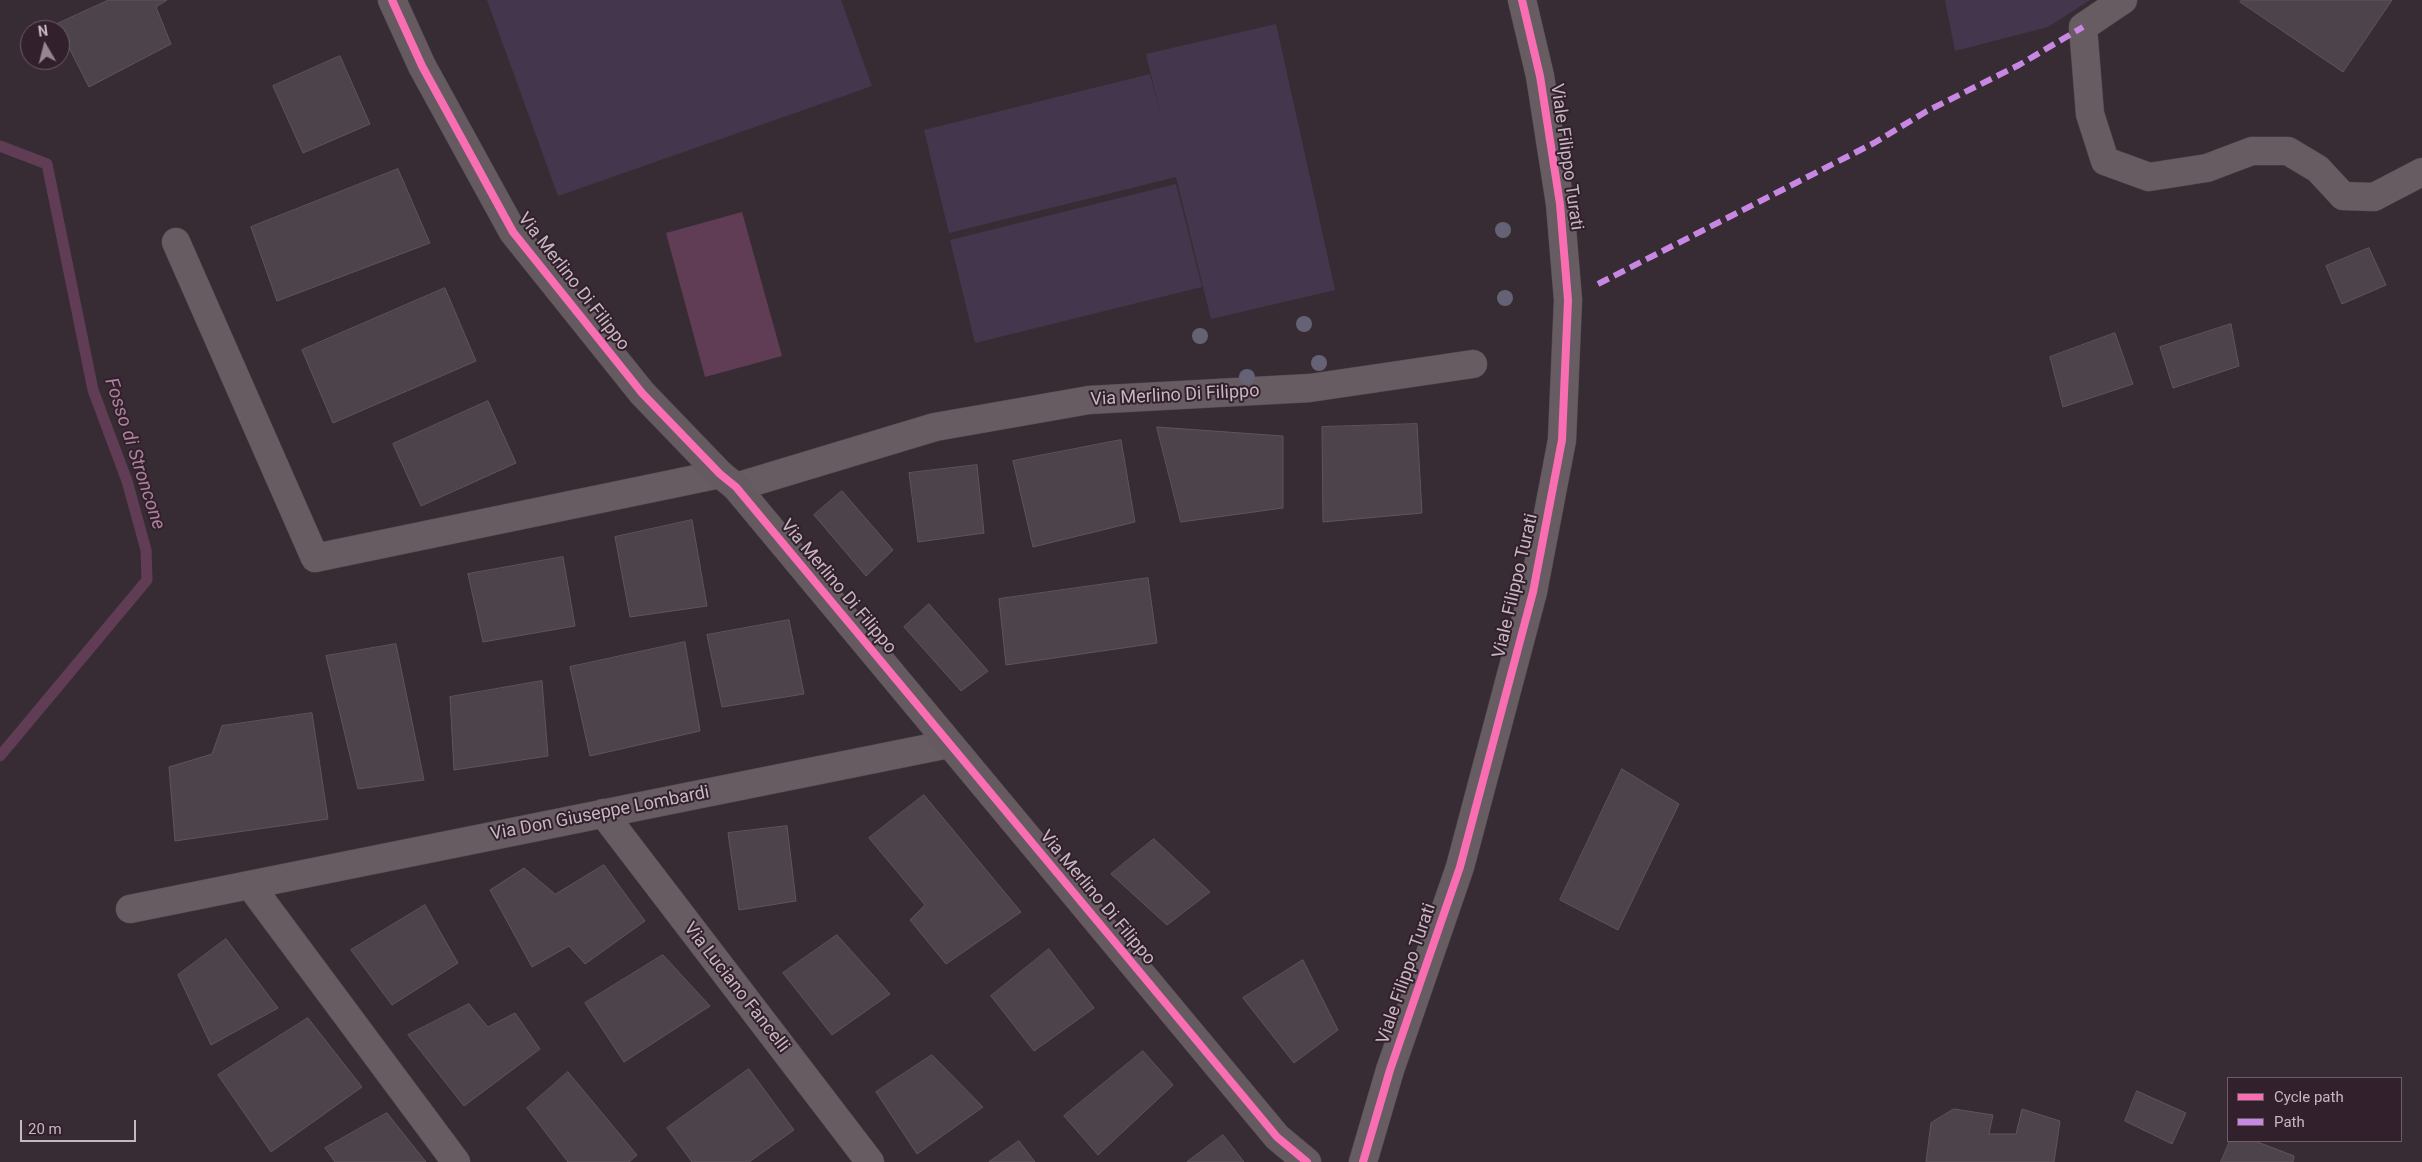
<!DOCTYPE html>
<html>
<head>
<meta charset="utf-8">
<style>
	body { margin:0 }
	#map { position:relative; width:2422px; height:1162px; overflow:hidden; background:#372c34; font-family:Roboto,sans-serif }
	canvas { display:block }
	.legend { position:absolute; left:2227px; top:1077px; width:175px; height:65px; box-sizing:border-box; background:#32202c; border:1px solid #6e5c68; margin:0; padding:6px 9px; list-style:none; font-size:15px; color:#c8b7c2 }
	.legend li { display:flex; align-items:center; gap:10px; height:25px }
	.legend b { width:25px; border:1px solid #6e5c68 }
	.north { position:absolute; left:20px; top:20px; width:50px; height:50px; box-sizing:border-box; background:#32202c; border:1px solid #6e5c68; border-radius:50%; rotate:352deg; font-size:14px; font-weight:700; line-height:20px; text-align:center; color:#c8b7c2 }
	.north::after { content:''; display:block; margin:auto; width:18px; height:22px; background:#958690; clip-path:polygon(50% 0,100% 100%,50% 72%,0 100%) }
	.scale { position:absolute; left:20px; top:1120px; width:116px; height:22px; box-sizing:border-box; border:2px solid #c8b7c2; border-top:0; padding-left:6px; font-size:15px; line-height:18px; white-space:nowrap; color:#c8b7c2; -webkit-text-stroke:4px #32202c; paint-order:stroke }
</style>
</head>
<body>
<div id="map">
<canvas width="2422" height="1162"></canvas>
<ul class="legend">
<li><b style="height:6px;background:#f96db3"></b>Cycle path</li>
<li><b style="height:6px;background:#c787e3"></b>Path</li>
</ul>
<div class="north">N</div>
<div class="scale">20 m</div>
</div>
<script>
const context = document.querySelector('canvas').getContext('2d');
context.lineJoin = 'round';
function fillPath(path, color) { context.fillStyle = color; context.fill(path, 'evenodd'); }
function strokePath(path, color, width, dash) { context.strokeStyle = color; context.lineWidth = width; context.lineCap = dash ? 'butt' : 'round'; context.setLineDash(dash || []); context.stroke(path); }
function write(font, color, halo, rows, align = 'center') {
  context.font = font + ' Roboto,sans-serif'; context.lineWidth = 4; context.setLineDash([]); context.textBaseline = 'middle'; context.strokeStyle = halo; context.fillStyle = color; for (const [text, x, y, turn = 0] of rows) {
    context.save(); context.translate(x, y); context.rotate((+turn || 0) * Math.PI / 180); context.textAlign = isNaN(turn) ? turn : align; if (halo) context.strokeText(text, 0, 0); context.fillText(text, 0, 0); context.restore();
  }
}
fillPath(new Path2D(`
	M487,0h354l31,86 -314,110z
	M1945,0h145l-42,27 -93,24z
	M1276,24l59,266 -124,29 -35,-142 -227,56 -25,-103 226,-56 12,46 -16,-66z
	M1176,184l26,103 -227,56 -25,-103z`), '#44374d');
fillPath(new Path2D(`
	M742,212l40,144 -77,21 -39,-144z`), '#603d55');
strokePath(new Path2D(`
	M0,146l47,18 46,226 34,91 19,69 1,30 -147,176`), '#603d55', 11);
const building = new Path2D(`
	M109,0h58l-11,7 15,37 -82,43 -32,-63z
	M2242,0h150l-49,72 -103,-70z
	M340,56l30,68 -67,29 -30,-67z
	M398,169l32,74 -153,58 -26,-74z
	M2369,248l17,37 -44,19 -16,-38z
	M445,288l31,73 -143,62 -31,-73z
	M2231,324l8,42 -66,22 -13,-41z
	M2115,333l18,51 -70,23 -13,-50z
	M488,401l28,62 -95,43 -28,-62z
	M1417,424l5,89 -99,9 -1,-95z
	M1157,427l126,9v72l-102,14z
	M1121,440l14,82 -102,25 -20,-86z
	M977,465l7,68 -66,9 -9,-69z
	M842,491l51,59 -27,26 -52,-61z
	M692,520l15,86 -77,11 -15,-80z
	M563,557l12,69 -92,16 -15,-68z
	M1148,578l9,65 -151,22 -7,-66z
	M929,604l59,67 -27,20 -57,-64z
	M789,620l15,74 -82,13 -15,-72z
	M685,642l15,89 -110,25 -20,-89z
	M396,644l28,136 -66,9 -32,-133z
	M542,681l6,75 -94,14 -4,-73z
	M312,713l16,106 -153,22 -6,-74 43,-13 10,-28z
	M1622,769l57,35 -61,126 -58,-30z
	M924,795l97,117 -75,52 -36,-44 15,-15 -56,-67z
	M787,826l9,75 -57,9 -11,-77z
	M1154,839l56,53 -43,33 -56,-51z
	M604,865l41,56 -60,43 -16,-18 -37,21 -42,-77 34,-22 31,26z
	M425,905l33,58 -66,42 -41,-55z
	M837,935l53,59 -58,41 -49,-62z
	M226,939l52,69 -67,37 -33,-70z
	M1049,949l45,59 -60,43 -43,-55z
	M663,955l47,51 -86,56 -39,-59z
	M1303,960l35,70 -44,33 -51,-65z
	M469,1004l19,23 27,-14 25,36 -76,57 -56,-71z
	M308,1018l54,69 -91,65 -53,-77z
	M1143,1051l30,34 -75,70 -34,-39z
	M932,1055l51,52 -66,47 -41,-62z
	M749,1069l45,61 -45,32h-57l-25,-34z
	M568,1072l69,83 -8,7h-61l-41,-54z
	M2137,1091l49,22 -14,31 -47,-23z
	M1954,1109l39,6 -4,19h27l6,-25 38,12 -6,41h-128l5,-39z
	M387,1113l39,49h-91l-10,-14z
	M1223,1135l21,27h-57z
	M1019,1141l16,21h-46z
	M2230,1141h25l39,15 -1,6h-72z`);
fillPath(building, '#4d434a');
strokePath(building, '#5f545c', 1);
const minor = new Path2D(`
	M2123,0l-40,27 7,87 15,47 44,16 58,-9 45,-17h36l30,18 25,27 31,1 48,-25
	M176,242l139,316 405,-84
	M736,487l199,-60 154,-27 221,-12 163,-24
	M603,813l267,349
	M250,885l206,277
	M130,909l819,-165`);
const tertiary = new Path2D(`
	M1363,1162l27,-92 70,-203 73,-275 29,-152 6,-140 -8,-96 -20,-128 -18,-76`);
const secondary = new Path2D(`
	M392,0l30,66 91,166 129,161 78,81 16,13 541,650 30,25`);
strokePath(minor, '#51484e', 29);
strokePath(tertiary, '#51484e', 29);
strokePath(secondary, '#51484e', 29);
strokePath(minor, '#665c62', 28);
strokePath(tertiary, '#665c62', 28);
strokePath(secondary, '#645a60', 28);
strokePath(new Path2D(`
	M1598,284l276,-141 53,-32 92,-46 64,-38`), '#c787e3', 6, [12, 6]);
strokePath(new Path2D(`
	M392,0l30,66 91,166 129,161 78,81 16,13 541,650 30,25
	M1363,1162l27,-92 70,-203 73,-275 29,-152 6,-140 -8,-96 -20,-128 -18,-76`), '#f96db3', 8);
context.fillStyle = '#666275';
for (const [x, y] of [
	[1503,230],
	[1505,298],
	[1304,324],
	[1200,336],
	[1319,363],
	[1247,377]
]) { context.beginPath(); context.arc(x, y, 8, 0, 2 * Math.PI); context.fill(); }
write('18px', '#c8b7c2', '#32202c', [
	["Viale Filippo Turati",1566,157,82],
	["Via Merlino Di Filippo",573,282,52],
	["Via Merlino Di Filippo",1175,396,-3],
	["Viale Filippo Turati",1516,586,-77],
	["Via Merlino Di Filippo",838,587,50],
	["Via Don Giuseppe Lombardi",600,814,-11],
	["Via Merlino Di Filippo",1097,898,50],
	["Viale Filippo Turati",1407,974,-71],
	["Via Luciano Fancelli",736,988,52]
]);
write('italic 19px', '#ac829f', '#32202c', [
	["Fosso di Stroncone",134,454,72]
]);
</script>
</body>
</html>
